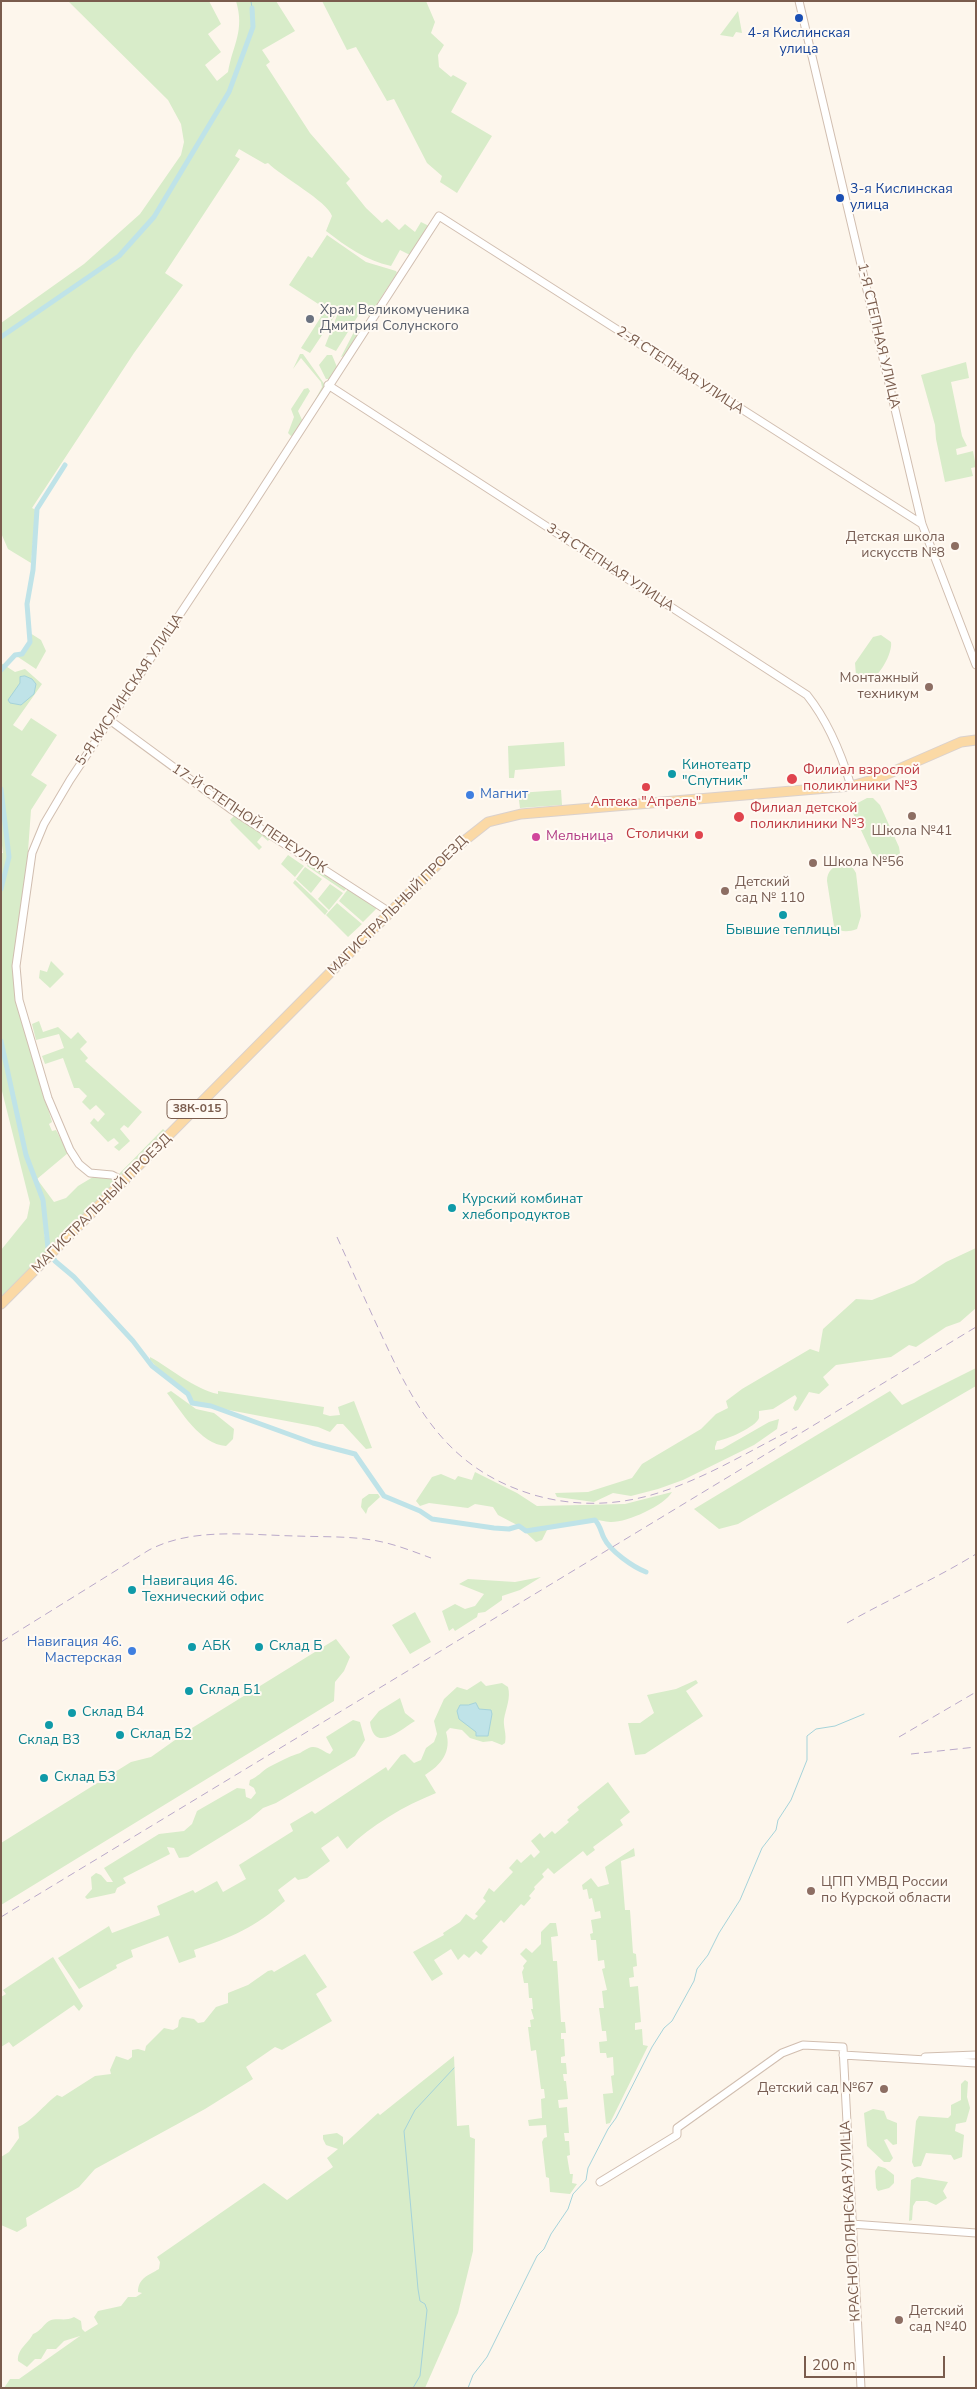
<!DOCTYPE html>
<html>
<head>
<meta charset="utf-8">
<style>
	body { margin:0 }
	#map { position:relative; width:977px; height:2389px; overflow:hidden; background:#fdf6ec; font-family:"Nunito Sans",sans-serif }
	canvas { display:block }
	.frame { position:absolute; inset:0; border:2px solid #7a5c4d; pointer-events:none }
	.scale { position:absolute; left:804px; top:2356px; width:141px; height:22px; box-sizing:border-box; border:2px solid #7a5c4d; border-top:0; padding-left:6px; font-size:15px; line-height:18px; white-space:nowrap; color:#7a5c4d; -webkit-text-stroke:4px #fffaf3; paint-order:stroke }
</style>
</head>
<body>
<div id="map">
<canvas width="977" height="2389"></canvas>
<div class="frame"></div>
<div class="scale">200 m</div>
</div>
<script>
const context = document.querySelector('canvas').getContext('2d');
context.lineJoin = 'round';
function fillPath(path, color) { context.fillStyle = color; context.fill(path, 'evenodd'); }
function strokePath(path, color, width, dash) { context.strokeStyle = color; context.lineWidth = width; context.lineCap = dash ? 'butt' : 'round'; context.setLineDash(dash || []); context.stroke(path); }
function write(font, color, halo, rows, align = 'center') {
  context.font = font + ' "Nunito Sans",sans-serif'; context.lineWidth = 4; context.setLineDash([]); context.textBaseline = 'middle'; context.strokeStyle = halo; context.fillStyle = color; for (const [text, x, y, turn = 0] of rows) {
    context.save(); context.translate(x, y); context.rotate((+turn || 0) * Math.PI / 180); context.textAlign = isNaN(turn) ? turn : align; if (halo) context.strokeText(text, 0, 0); context.fillText(text, 0, 0); context.restore();
  }
}
fillPath(new Path2D(`
	M68,1h141l12,23 -13,10 13,18 -16,13 12,16 11,-9c5,-28 17,-41 8,-71h40l19,30 -33,19 8,12 -4,3 44,68 40,46 -4,4 20,25 16,15 5,-4 12,11 6,-6 10,8 6,-10 8,4 -19,29 -10,-5 -9,16c-26,-6 -44,-19 -65,-35l6,-15c-5,-15 -50,-39 -64,-53l-3,1 -26,-15 -4,7 5,3 -75,114 18,12 -49,68 -102,155 4,2 -5,53 -23,-14 -7,-16v-210l83,-59 56,-50 41,-59 3,-13 -3,-18 -13,-24z
	M322,1h104l9,21 -4,11 13,12 -6,10 1,12 12,10 2,-2 14,8 -16,29 41,24 -35,57 -17,-11 2,-6 -15,-13 -33,-64 -7,2 -31,-54 -9,3z
	M738,11l4,22 -6,-1 -3,5 -13,-2z
	M327,235l39,27 30,9 1,2 -28,43 -8,-5 -25,40 -11,-5 15,-38 -30,45 -9,-5 25,-39 -37,-24 19,-29 4,2z
	M361,325l1,4 -18,27 -3,1 16,-31z
	M300,354h3l22,31 -8,16 -2,-1 7,-13 -1,-5 -20,-24 -8,11z
	M327,355h5l5,12 -8,12h-3l-7,-14z
	M966,362l3,16 -18,4 11,54 5,10 -11,3 1,6 16,-4 3,16 -5,1 2,8 -28,6 -9,-43 -1,-14 -14,-50z
	M308,388l2,3 -12,20 5,11 -9,13 -3,1 -3,-3 6,-16 -3,-8 13,-20z
	M30,633l11,7 5,11 -10,18 -21,-14 7,-1 8,-12z
	M881,635l10,7c2,11 -13,38 -24,39l-11,-6 -1,-12 18,-26z
	M1,663l14,9 10,-3 17,15 -29,41 9,6 9,-13 26,17 -26,40 16,10 -16,25 -4,55 -14,101 2,30 37,126 -3,2 3,7 4,-1 12,23 -31,26 17,23 12,-4 12,-12 15,-9 20,2 2,3 -33,38 -32,30 -5,-21 -1,5 5,18 -48,46v-48l26,-32 3,-15 -29,-116v-234h2l-2,-15z
	M564,742l1,24 -50,4 -1,8h-5l-1,-32z
	M561,790l1,15 -42,3 -2,-15z
	M867,798h6l7,7 19,42 1,6 -6,7 -10,4 -10,-6 -21,-45 1,-8z
	M234,816l36,22 -2,3 -6,-5 -5,6 5,5 -3,3 -27,-27 -2,-3z
	M288,855l16,11 -9,11 -14,-13z
	M309,863l38,25 -3,3 -37,-25z
	M843,863l10,5 3,5 5,43 -4,13c-9,3 -16,4 -23,-3l-7,-45c0,-10 6,-15 16,-18z
	M305,867l17,12 -11,14 -15,-14z
	M295,880l33,31 -3,4 -32,-32z
	M330,884l13,9 -14,17 -11,-11z
	M348,889l30,18 -15,15 -24,-21z
	M337,903l25,21 -14,13 -22,-22z
	M51,961l13,13 -14,14 -11,-10 1,-8 7,2z
	M39,1021l4,11 15,-5 13,12 7,-7 9,10 -7,7 8,9 -3,3 57,51 -14,16 -4,-3 -4,4 10,12 -11,10 -5,-4 5,-4 -5,-5 -6,4 -18,-19 4,-5 4,4 7,-8 -9,-9 -6,5 -8,-8 5,-6 -8,-8h-5l-11,-30 -18,6 -3,-8 22,-8 -5,-14 -23,6 -4,-16z
	M163,1129l4,4 -43,42 -5,-1z
	M976,1248v60l-16,14 -14,5 -30,20 -7,-2 -18,12 -55,8 -13,12 6,8 -10,9 -10,-2 -11,18 -3,1 -2,-3 4,-10 -2,-3 -22,14 -14,2c0,2 0,5 0,7 -3,9 -33,22 -42,23l-2,6v3l7,-1 47,-27 10,-3 -2,10 -23,16 -71,35 -25,9 -27,7 -18,-3 -19,9 -37,-5 -2,-4 33,-1 44,-14 10,-14 59,-35 15,-15 12,-6 -2,-7 16,-12 68,-40 9,3 4,-23 33,-30 16,1 42,-17 32,-21z
	M150,1357c22,12 44,32 68,37v-3l106,16 -1,7 7,2 10,-1 -2,-8 16,-6 18,47 -6,1 -23,-25h-6l-7,8 -12,-5 -126,-24 -4,-9 -16,-10 -22,-24z
	M976,1368v18l-238,138 -19,5 -25,-20 196,-118 12,14z
	M171,1391l25,18 18,4 20,16 -1,10 -7,7c-26,-2 -45,-35 -59,-53z
	M475,1472l42,21 20,13 88,-2 47,-12c-8,14 -46,31 -62,30 -6,0 -13,-3 -19,-2 -14,1 -28,5 -42,6l-7,14 -6,2 -17,-16 -21,-11 -5,-8 -18,-3 -7,4 -39,-5 -9,3 -4,-5 16,-24 9,-3 14,6 3,-4 14,4z
	M369,1494h9l2,3 -12,11 -2,6 -5,-7 1,-8z
	M541,1577l-21,13 -18,6v4l-17,12 -7,1 -1,4 -22,14 -2,-3 -4,3 -7,-20 13,-7 10,5 10,-3 9,-12 -25,-10 9,-5 47,3z
	M415,1612l16,30 -21,12 -18,-29z
	M336,1639l14,18 -6,14 -9,11 -1,19 -333,204v-62l130,-81 20,-5 41,-29z
	M696,1680l2,3 -12,8 17,25 -58,38 -10,1 -7,-32h12l14,-10 -7,-18 29,-6z
	M481,1681l5,5 16,-3 6,4c3,11 -2,21 -4,32 -1,8 3,15 1,24l-3,2 -10,-4 -9,1 -13,-4 -8,-8 -12,-2 -4,4c6,20 -5,33 -21,43l11,18c-32,13 -65,32 -89,56l-9,-13 -17,12 9,13 -23,17 -9,2 -3,-3 -17,13 7,11c-31,27 -53,36 -91,49l2,7 -17,6 -11,-27 -37,14 2,7 -17,8 1,3 -38,21 -21,-31 51,-32 3,7 48,-18 -3,-9 36,-16 2,3 22,-12 6,11 23,-13 -7,-14 54,-34 -3,-7 22,-13 3,3 71,-47 2,4 13,-16 4,-1 9,9 7,-3 5,-12 8,-6 3,-8 -3,-13 10,-22 13,-12 10,3z
	M400,1698l5,15 10,8c-15,9 -41,33 -45,1l9,-11z
	M353,1720l7,2 5,18 -10,16 -79,47 -13,5 -13,11 -62,38 -9,1 -5,-10 -7,-1 3,7 -47,24 3,5 -9,5 -2,5 -28,6 -2,-2 7,-8 -1,-12 5,-4 5,2 6,7h6l-9,-14 55,-34 25,-3 8,-7 5,-13 40,-23 8,1 1,8 5,2 5,-6 -2,-5 -5,-3 1,-5c8,-3 12,-9 19,-13 10,-5 19,-10 28,-13 5,-1 9,-6 15,-7 6,-1 12,5 18,7l3,-4 -7,-13z
	M608,1782l22,30 -10,8 3,5 -30,22 2,3 -8,6 -4,-5 -29,23 -6,-6 -6,6 2,3 -10,10 1,2 -6,7 2,2 -7,8 -3,-2 -17,19 -3,-3 -19,21 6,6 -7,8 -5,-4 -7,7 -5,-4 -6,6 -7,-11 -17,11 9,14 -11,7 -19,-29 31,-17 -1,-2 17,-11 6,-8 8,6 4,-4 -3,-2 11,-13 -3,-3 6,-10 5,4 19,-20 -4,-4 8,-9 4,4 10,-9 3,4 6,-6 -9,-11 9,-8 4,5 8,-7 3,3 14,-12 -2,-2 12,-10 -2,-3z
	M634,1848l1,8 -14,5 4,49h5l3,43 3,1 1,12 -4,1 1,10 -5,1 1,9 8,-1 3,36 -6,1v7l7,-1 1,16 5,1 -38,77 -4,1 -3,-30 10,-1 -2,-17 3,-1 -1,-18 -6,1 -1,-5h-6l-1,-11 8,-1 -1,-10h-4l-3,-23h5l-2,-17 5,-1 -5,-21 3,-1 -1,-8 -6,1 -2,-21h-5l-1,-6 3,-1 -2,-13 10,-2 -1,-7 -5,1 -3,-14 -3,1 -2,-10 -4,1 -1,-5 9,-7 7,9 11,-3 -4,-17z
	M550,1923h6l2,13 -7,1 2,24h4l4,61h4l1,11h-5v6h3l1,17 -4,1v6h5l1,11h-4l1,7h2l2,18 -10,1 1,8 8,-1 2,26h-5l1,8h4l1,14 -3,1 3,18h3l-1,9 5,1 -7,10 -20,-2 -1,-14 -3,-1 -4,-35 2,-4 3,-1 -1,-12 -17,1 -1,-6 14,-2 -1,-19 4,-1 -1,-9h-3l-5,-39 -5,1 -3,-24h3l-1,-7 4,-1 -3,-10h2l-1,-11h-3l-1,-15h-4l-2,-11 2,-4 -1,-2 4,-5 -7,-7 6,-6 6,5 9,-9v-12z
	M305,1954l22,33 -11,7 16,27 -50,29 -7,-3 -29,20 7,12 -48,30 -110,60 -16,18 -53,31 1,8 -10,6 -16,-7v-68l8,-5 10,-14 -1,-11c12,-4 28,-24 39,-32l5,2 33,-21 16,-2 -1,-4 6,-14 12,4 4,-3v-7l6,-1 7,2 1,-5 18,-18 9,2 5,-3 1,-7 3,-3 12,2 4,4 6,-1 12,-15 12,-4v-10l20,-8 20,-14 4,-1 2,2z
	M53,1957l30,49 -4,5 -5,-6 -61,42 -4,-5 -8,5v-50l5,-3 -3,-4z
	M454,2056l3,70 12,-1 1,12 5,2 -2,112 -15,62 -33,75h-421l6,-9h9l61,-43 -16,5 -8,8h-9l-6,10h-6l-8,8 -9,-6c-1,-12 10,-17 15,-27 8,-3 10,-9 16,-13 8,-4 16,1 25,-4l7,4 1,8 3,3 13,-8 -4,-7 4,-6 23,-5 7,-9h8l6,-4 -4,-1c0,-14 11,-17 21,-23l1,-7 -3,-5 107,-74 23,17 46,-33 -6,-9 11,-9 -12,-4 -3,-6v-4l14,-2 6,4v8l35,-32 2,2z
	M965,2080l3,2 -1,15 3,11 -4,14 -10,2 -1,7 9,4 -2,22 -8,3 -3,-5 -25,-2 -5,13 -7,1 -2,-5 4,-41 3,-5 29,2 3,-3v-10l10,-5v-16z
	M873,2109l11,2 3,8 10,4v21l-4,1 -6,-6 -3,1 9,18 -3,4h-6l-17,-16 -3,-33z
	M878,2166l7,2 9,7v8l-5,5 -11,3 -2,-3 -1,-17z
	M917,2177l31,5 -5,9 4,7 -11,7 -9,-4h-11l-3,5 -1,14 -3,1 2,-41z`), '#d8ecc9');
const water = new Path2D(`
	M25,676l7,3 4,5 -2,10 -13,11 -11,-2 -2,-3 12,-17v-6z
	M476,1703l3,6 12,1 1,4 -4,22h-12v-4l-17,-13 -2,-8 3,-6h8z`);
fillPath(water, '#bfe3e8');
strokePath(water, '#a5d3da', 1);
strokePath(new Path2D(`
	M251,1l1,7
	M413,2388l7,-12 7,-66 -2,-6 -5,-3 -2,-12 -14,-158 11,-21 39,-42
	M468,2388l5,-13 14,-18 50,-101 7,-7 7,-15 17,-25 5,-15 13,-14 2,-12 20,-39 8,-11 36,-71 12,-19 8,-7 22,-40 3,-12 11,-14 11,-22 21,-33 22,-52 14,-18 2,-10 13,-20 16,-40v-24l9,-7 19,-3 29,-12`), '#a5d3da', 1);
strokePath(new Path2D(`
	M1,337l118,-81 35,-39 75,-125 24,-65 -1,-19
	M1,670l14,-15 7,-1 8,-12 -3,-38 6,-34 4,-61 28,-44
	M1,789l8,68 -8,32
	M1,1041l25,114 17,45 5,48 7,13 19,16 59,64 19,25 36,28 4,9 19,3 102,37 42,11 29,42 36,15 12,8 62,9 15,1 10,-3 7,5 69,-11c5,5 6,12 9,18 6,13 29,29 42,34`), '#bfe3e8', 5);
const minor = new Path2D(`
	M799,1l123,523 54,141
	M328,385l479,310c20,25 35,61 44,91
	M111,721l121,89 159,103
	M125,1182l-13,-7 -22,-2 -11,-9 -9,-14 -22,-52 -29,-98 -3,-34 16,-113 12,-29 26,-44 177,-267 192,-297 483,308
	M843,2055l133,8
	M925,2057l51,-2
	M600,2182l77,-47v-7l105,-75 21,-8 40,2 18,341
	M851,2224l125,9`);
const major = new Path2D(`
	M1,1304l449,-452 38,-30 33,-8 330,-28 25,-7 85,-37 15,-2`);
strokePath(minor, '#d1beb0', 9);
strokePath(major, '#dad1cd', 11);
strokePath(minor, '#fff', 7);
strokePath(major, '#fbd9a5', 9);
strokePath(new Path2D(`
	M337,1237c15,33 29,65 44,97 35,76 67,135 153,161 42,12 85,11 127,-3 47,-15 92,-43 136,-65
	M847,1623c42,-24 87,-43 129,-69
	M1,1642l148,-92c44,-23 98,-15 147,-14 25,1 51,0 76,4 20,3 40,11 59,18
	M899,1737l77,-45
	M911,1754l65,-7
	M1,1917l975,-590`), '#b9a8c9', 1, [8, 5]);
for (const [x, y, r, color] of [
	[799,18,5,"#1a4fb4"],
	[840,198,5,"#1a4fb4"],
	[310,319,5,"#6b7280"],
	[955,546,5,"#8d6e63"],
	[929,687,5,"#8d6e63"],
	[672,774,5,"#0f9aa8"],
	[792,779,6,"#e0444e"],
	[646,787,5,"#e0444e"],
	[470,795,5,"#3f7fe0"],
	[912,816,5,"#8d6e63"],
	[739,817,6,"#e0444e"],
	[699,835,5,"#e0444e"],
	[536,837,5,"#d1479c"],
	[813,863,5,"#8d6e63"],
	[725,891,5,"#8d6e63"],
	[783,915,5,"#0f9aa8"],
	[452,1208,5,"#0f9aa8"],
	[132,1590,5,"#0f9aa8"],
	[192,1647,5,"#0f9aa8"],
	[259,1647,5,"#0f9aa8"],
	[132,1651,5,"#3f7fe0"],
	[189,1691,5,"#0f9aa8"],
	[72,1713,5,"#0f9aa8"],
	[49,1725,5,"#0f9aa8"],
	[120,1735,5,"#0f9aa8"],
	[44,1778,5,"#0f9aa8"],
	[811,1891,5,"#8d6e63"],
	[884,2089,5,"#8d6e63"],
	[899,2320,5,"#8d6e63"]
]) { const dot = new Path2D(); dot.arc(x, y, r, 0, 2 * Math.PI); context.fillStyle = color; context.fill(dot); strokePath(dot, '#fffaf3', 2); }
for (const [x, y, w] of [
	[197,1109,60]
]) { const box = new Path2D(); box.roundRect(x - w / 2, y - 9.5, w, 19, 4); context.fillStyle = '#fffaf3'; context.fill(box); strokePath(box, '#7a5c4d', 1); }
write('bold 12px', '#7a5c4d', null, [
	["38К-015",197,1109]
]);
write('14px', '#164399', '#fffaf3', [
	["4-я Кислинская",799,34],
	["улица",799,50],
	["3-я Кислинская",850,190,"left"],
	["улица",850,206,"left"]
]);
write('14px', '#5b616d', '#fffaf3', [
	["Храм Великомученика",320,311],
	["Дмитрия Солунского",320,327]
], 'left');
write('14px', '#7a5c4d', '#fffaf3', [
	["1-Я СТЕПНАЯ УЛИЦА",878,336,77],
	["2-Я СТЕПНАЯ УЛИЦА",680,371,33],
	["3-Я СТЕПНАЯ УЛИЦА",610,568,33],
	["5-Я КИСЛИНСКАЯ УЛИЦА",130,690,-56],
	["17-Й СТЕПНОЙ ПЕРЕУЛОК",249,819,34],
	["МАГИСТРАЛЬНЫЙ ПРОЕЗД",398,906,-45],
	["МАГИСТРАЛЬНЫЙ ПРОЕЗД",102,1204,-45],
	["КРАСНОПОЛЯНСКАЯ УЛИЦА",851,2221,-93]
]);
write('14px', '#785e54', '#fffaf3', [
	["Детская школа",945,538,"right"],
	["искусств №8",945,554,"right"],
	["Монтажный",919,679,"right"],
	["техникум",919,695,"right"],
	["Школа №41",912,832,"center"],
	["Школа №56",823,863],
	["Детский",735,883],
	["сад № 110",735,899],
	["ЦПП УМВД России",821,1883],
	["по Курской области",821,1899],
	["Детский сад №67",874,2089,"right"],
	["Детский",909,2312],
	["сад №40",909,2328]
], 'left');
write('14px', '#0d838f', '#fffaf3', [
	["Кинотеатр",682,766],
	["\"Спутник\"",682,782],
	["Бывшие теплицы",783,931,"center"],
	["Курский комбинат",462,1200],
	["хлебопродуктов",462,1216],
	["Навигация 46.",142,1582],
	["Технический офис",142,1598],
	["АБК",202,1647],
	["Склад Б",269,1647],
	["Склад Б1",199,1691],
	["Склад В4",82,1713],
	["Склад Б2",130,1735],
	["Склад В3",49,1741,"center"],
	["Склад Б3",54,1778]
], 'left');
write('14px', '#be3a42', '#fffaf3', [
	["Филиал взрослой",803,771],
	["поликлиники №3",803,787],
	["Аптека \"Апрель\"",646,803,"center"],
	["Филиал детской",750,809],
	["поликлиники №3",750,825],
	["Столички",689,835,"right"]
], 'left');
write('14px', '#366cbe', '#fffaf3', [
	["Магнит",480,795],
	["Навигация 46.",122,1643,"right"],
	["Мастерская",122,1659,"right"]
], 'left');
write('14px', '#b23c85', '#fffaf3', [
	["Мельница",546,837]
], 'left');
</script>
</body>
</html>
